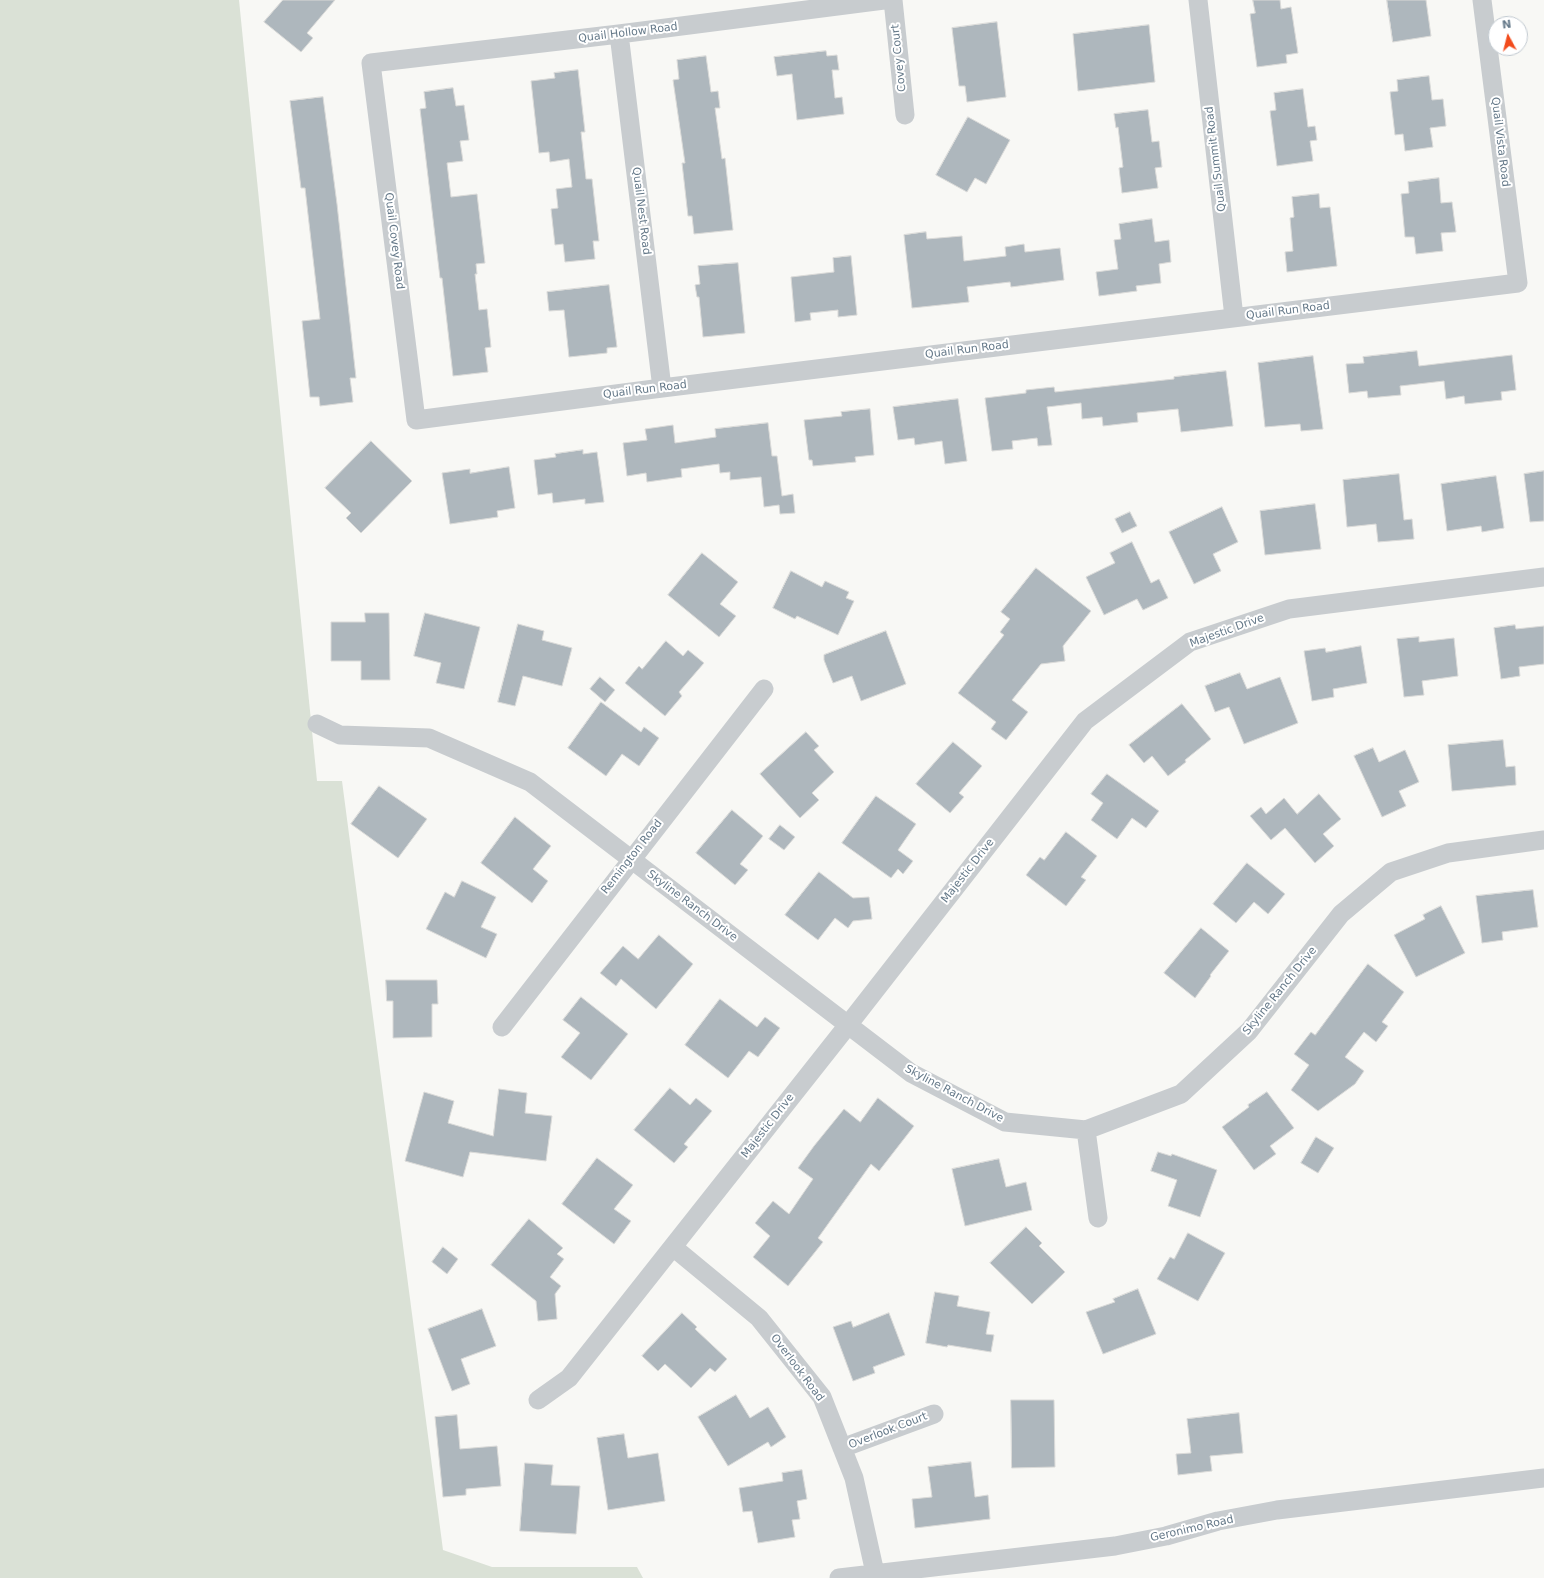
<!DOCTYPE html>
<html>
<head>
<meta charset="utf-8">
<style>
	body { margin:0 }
	#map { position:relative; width:1544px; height:1578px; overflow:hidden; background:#f8f8f5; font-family:"DejaVu Sans",sans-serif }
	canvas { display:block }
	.north { position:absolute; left:1488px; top:16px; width:40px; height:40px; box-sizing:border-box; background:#fff; border:1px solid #c1c9d0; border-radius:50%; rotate:353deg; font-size:11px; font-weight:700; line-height:16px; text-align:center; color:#657989 }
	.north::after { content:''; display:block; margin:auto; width:14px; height:18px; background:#f24b1c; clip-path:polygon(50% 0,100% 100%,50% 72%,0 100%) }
</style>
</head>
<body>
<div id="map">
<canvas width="1544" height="1578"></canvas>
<div class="north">N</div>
</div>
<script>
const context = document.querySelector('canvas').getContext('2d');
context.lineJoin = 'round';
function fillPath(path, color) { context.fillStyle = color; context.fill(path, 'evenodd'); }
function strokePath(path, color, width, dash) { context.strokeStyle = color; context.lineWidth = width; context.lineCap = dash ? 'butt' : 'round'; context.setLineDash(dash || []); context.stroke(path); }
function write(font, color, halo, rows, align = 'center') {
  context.font = font + ' "DejaVu Sans",sans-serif'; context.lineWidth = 4; context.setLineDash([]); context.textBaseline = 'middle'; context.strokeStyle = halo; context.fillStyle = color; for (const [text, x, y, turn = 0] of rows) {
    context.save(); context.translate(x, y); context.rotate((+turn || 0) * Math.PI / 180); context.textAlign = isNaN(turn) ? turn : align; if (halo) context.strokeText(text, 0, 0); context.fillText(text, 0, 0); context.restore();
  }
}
fillPath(new Path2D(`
	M0,0h239l78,781h25l101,769 49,17h145l6,11h-643z`), '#dae1d6');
const building = new Path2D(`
	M283,0h52l-28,33 6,5 -12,14 -37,-30z
	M1253,0h27l1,9 10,-2 7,46 -12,2 1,8 -30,4 -7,-53 5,-1z
	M1387,0h39l5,36 -38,6z
	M997,22l9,75 -39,5 -2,-16h-6l-7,-58z
	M1149,25l6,57 -77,9 -5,-57z
	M826,51l1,5 10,-1 2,15h-7l3,28 7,-1 2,17 -47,6 -5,-46 -15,2 -3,-19z
	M706,56l5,36 7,-1 2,17h-5l7,51 3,-1 8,72 -39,4 -2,-18h-4l-6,-53h3l-12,-83 6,-1 -2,-19z
	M578,70l7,62h-4l5,47h6l7,62h-6l2,18 -30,3 -2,-18 -8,1 -4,-36 7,-1 -2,-19 16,-2 -3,-28 -19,3 -1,-10 -10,1 -8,-72 24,-3 -1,-5z
	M1429,76l3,24 11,-1 3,27 -16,2 3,19 -28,4 -2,-17 -8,1 -5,-43 8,-1 -1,-11z
	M453,88l3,18 8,-1 5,35 -9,1 3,20 -16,2 4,34 26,-3 8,69 -9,1 1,10h-2l4,36 8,-1 4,38 -6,1 3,24 -35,4 -11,-98h-2l-20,-169 6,-1 -2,-16z
	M1303,89l5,38 7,-1 2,14 -7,1 3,20 -36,5 -7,-55 6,-1 -2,-17z
	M323,97l14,107 19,174h-6l3,24 -33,4 -1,-9h-9l-8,-76 18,-2 -15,-131h-4l-11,-87z
	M1148,110l4,32 7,-1 3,26 -7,1 3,20 -36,5 -3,-25 4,-1 -5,-40 -2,1 -2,-14z
	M968,117l42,23 -24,44 -11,-6 -8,14 -31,-17z
	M1439,178l2,25 11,-1 4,30 -15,1 2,18 -27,3 -2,-17h-9l-4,-43 8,-1 -1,-11z
	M1319,194l1,14 10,-1 7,59 -50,6 -2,-20 8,-1 -3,-33 4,-1 -2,-20z
	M1152,219l3,23 14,-2 2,22 -12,2 2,19 -25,3 1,5 -38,5 -3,-24 22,-3 -4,-29 7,-1 -2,-15z
	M926,232l1,7 35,-3 2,25 42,-5 -1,-9 19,-3 1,8 35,-4 4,32 -53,7 -1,-5 -43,5 2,15 -57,6 -8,-73z
	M851,256l6,59 -19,2v-7l-28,3 1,7 -16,2 -4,-45 43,-5 -1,-14z
	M738,263l7,70 -42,4 -4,-40h-2l-2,-12 5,-1 -2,-18z
	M609,285l8,62 -10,1v5l-38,4 -5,-47 -15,1 -2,-19z
	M1417,351l2,15 93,-11 4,35 -15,2 1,8 -37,4 -1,-8 -18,3 -2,-18 -44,5 1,9 -33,3 -1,-7 -18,2 -3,-29 18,-1 -1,-6z
	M1313,356l10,73 -22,2 -1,-7 -35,3 -7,-64z
	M1226,371l7,55 -52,6 -3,-23 -41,4 1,9 -35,4 -1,-9 -20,2 -1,-16 -34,4 5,38 -14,1 -1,-8 -25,3 1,8 -21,2 -7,-53 41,-5v-3l28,-3 1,5 119,-13v-2z
	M958,399l9,62 -22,3 -3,-23 -27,4 -1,-7 -16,2 -5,-33z
	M870,409l4,46 -19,2 1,5 -43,4 -1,-6h-3l-5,-40 38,-4 -1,-4z
	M768,423l4,33h5l5,40 11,-2 2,19 -15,1 -1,-9 -15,2 -3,-30 -31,3v-8l-10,1 -1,-9 -38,5 1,8 -35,5 -1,-9 -19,3 -4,-33 24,-3 -2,-11 28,-4 2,18 41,-6 -1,-8z
	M371,441l41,40 -51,52 -15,-15 5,-5 -26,-25z
	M583,450v4l14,-2 7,50 -19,2v-5l-32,4 -1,-10 -14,2 -4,-35 22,-3 -1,-3z
	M509,467l6,41 -18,3 1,6 -48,7 -8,-51 28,-4v4z
	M1544,471v50l-14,1 -6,-48z
	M1399,474l5,46 8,-1 2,20 -36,3 -2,-18 -29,3 -4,-47z
	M1496,476l8,52 -22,4 -1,-6 -34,5 -6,-47z
	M1315,504l6,45 -56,6 -5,-44z
	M1222,507l16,35 -25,12 8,17 -27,13 -25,-52z
	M1130,512l7,14 -15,7 -7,-14z
	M1132,542l19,41 8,-4 9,19 -25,12 -6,-11 -33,16 -18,-38 29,-14 -5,-10z
	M702,553l36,29 -18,22 16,12 -17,21 -51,-42z
	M1036,568l55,43 -28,35 2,15 -24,3 -29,36 16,12 -22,28 -15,-11 5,-7 -38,-29 46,-58 -4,-3 10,-13 -9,-7z
	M791,571l31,16 3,-6 24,11 -3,6 8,3 -16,34 -41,-19 -2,3 -22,-11z
	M365,613h24l1,67h-29v-19h-30v-39h34z
	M425,613l55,14 -16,62 -28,-6 5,-20 -27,-7z
	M518,624l26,7 -2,9 30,8 -10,38 -39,-10 -8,30 -17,-4z
	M1515,625l1,4 28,-3v38l-25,3 1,9 -19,3 -7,-51z
	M886,631l20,53 -45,17 -9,-25 -19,7 -9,-23v-5z
	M1419,637v5l35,-4 4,38 -36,5 2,14 -20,2 -7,-58z
	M666,641l17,15 5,-6 16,13 -25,29 3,4 -17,20 -40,-33 14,-17 3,3z
	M1361,646l6,37 -34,6 1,8 -22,4 -8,-50 21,-3 1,4z
	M1240,673l7,16 33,-12 18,46 -54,21 -15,-37 -14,5 -10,-26z
	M600,677l15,13 -10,12 -15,-13z
	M601,702l40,30 3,-5 15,11 -20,28 -17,-12 -16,22 -38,-28z
	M1182,704l29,35 -26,21 1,2 -18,14 -16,-20 -8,7 -15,-18z
	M806,732l13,14 -5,4 20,22 -22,21 7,7 -19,18 -40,-44z
	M1503,740l3,27 9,-1 1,19 -64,6 -4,-46z
	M953,742l29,24 -23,27 5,4 -14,16 -34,-29z
	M1373,748l6,14 26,-12 14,32 -20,9 7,15 -24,11 -28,-61z
	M1107,774l52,37 -13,17 -14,-10 -15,21 -26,-19 12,-17 -12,-9z
	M379,786l48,33 -29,39 -47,-34z
	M1319,794l22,25 -18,15 11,12 -19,17 -30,-35 -14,12 -21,-24 11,-9 5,7 18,-16 13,16z
	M876,796l40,28 -18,26 15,11 -10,13 -5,-5 -7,9 -49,-35z
	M732,810l31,26 -23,28 8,6 -13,15 -39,-32z
	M515,817l36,29 -18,23 15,12 -16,22 -51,-40z
	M780,825l15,12 -11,13 -15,-11z
	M1066,832l31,24 -16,21 5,3 -20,26 -40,-31 14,-18 4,3z
	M1247,863l38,31 -17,20 -14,-12 -18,21 -23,-19z
	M819,872l34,26 16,-1 3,22 -19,2 -5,7 -13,-10 -17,22 -33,-25z
	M462,881l34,16 -15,30 16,7 -11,24 -60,-29 19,-37 9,5z
	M1533,890l5,37 -36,5 1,8 -21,3 -6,-47z
	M1441,906l24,47 -49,24 -22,-42 31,-16 -2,-4z
	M1201,928l28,23 -19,24 1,1 -16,22 -31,-25z
	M659,935l34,29 -37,45 -35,-30 -5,7 -16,-13 23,-27 15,13z
	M1368,964l36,28 -22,30 6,4 -12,16 -12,-10 -19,25 19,14 -9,13 -37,27 -27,-21 18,-25 -15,-11 17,-22 4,3z
	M386,980h51l1,24h-6v33l-39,1v-37h-6z
	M581,997l47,37 -37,46 -30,-23 19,-24 -17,-13z
	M720,999l37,28 8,-10 15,11 -22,29 -9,-6 -21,27 -43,-33z
	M670,1088l20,17 6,-7 16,13 -28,33 4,3 -14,16 -40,-33z
	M499,1089l28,4 -2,20 27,3 -6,45 -76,-9 -7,25 -58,-16 19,-69 30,9 -6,22 45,13z
	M1267,1092l27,36 -24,18 6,8 -22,16 -32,-43 27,-20 -1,-2z
	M878,1098l36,28 -35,45 -8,-7 -53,74 5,4 -35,44 -35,-29 17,-21 -15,-13 18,-22 16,13 24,-35 -15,-11 16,-22 30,-37 16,13z
	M1316,1137l18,11 -16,25 -17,-10z
	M1158,1152l13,4 1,-2 45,16 -17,47 -32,-11 9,-26 -26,-9z
	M597,1158l36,27 -19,24 17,12 -17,23 -52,-40z
	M999,1159l7,28 20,-5 6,28 -67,16 -13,-57z
	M529,1219l34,29 -6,6 7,5 -14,18 11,9 -6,8 2,25 -19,2 -2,-20 -45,-36z
	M1026,1227l16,16 -3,3 26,26 -33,32 -42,-41z
	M1188,1233l37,20 -27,48 -41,-22 13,-22 4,2z
	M443,1247l15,12 -11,15 -15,-12z
	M1138,1289l18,45 -53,20 -17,-42 29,-10 -2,-3z
	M935,1292l24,4 -2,10 33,6 -4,22 8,1 -3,17 -43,-7 -1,2 -21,-4z
	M482,1309l14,37 -35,13 9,25 -18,7 -24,-62z
	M682,1313l15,14 -2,2 32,30 -12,13 -5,-4 -19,20 -26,-24 -7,7 -16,-15z
	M889,1313l16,42 -32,12 2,6 -22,8 -20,-54 18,-6 2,6z
	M736,1395l14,23 18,-11 18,30 -15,10 -3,-5 -40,24 -30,-49z
	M1011,1400h43l1,67 -43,1z
	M1239,1413l4,40 -33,3 2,15 -34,4 -2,-21 15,-1 -4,-34z
	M457,1415l3,34 37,-3 4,40 -35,3v6l-23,2 -8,-80z
	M624,1434l4,24 30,-5 7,48 -57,9 -11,-72z
	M971,1462l4,35 13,-2 2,24 -75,9 -3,-29 20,-2 -4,-30z
	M525,1463l28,2 -2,20 29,1 -4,48 -56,-3z
	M802,1470l5,29 -10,2 3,18 -8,1 3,17 -37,6 -6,-32 -9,1 -4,-24 44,-7 -1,-8z`);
fillPath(building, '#aeb7bd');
strokePath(building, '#dadad8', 1);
strokePath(new Path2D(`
	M884,0l-265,34 -248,29 45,357 246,-32 856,-105 -36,-283
	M893,0l12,115
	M1198,0l36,317
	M619,34l43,354
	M317,724l23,11 89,3 101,44 381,291 94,49 81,8 95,-36 68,-63 92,-117 50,-42 57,-19 96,-13
	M502,1027l262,-338
	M1086,1130l12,88
	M673,1247l86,71 63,79 32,81 21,95
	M538,1400l31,-22 279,-353 237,-304 105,-79 99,-33 255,-32
	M842,1448l92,-34
	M839,1578l276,-32 51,-10 52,-15 59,-11 267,-32`), '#c8cccf', 19);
write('11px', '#657989', '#fff', [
	["Quail Hollow Road",628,33,-7],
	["Covey Court",899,58,-96],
	["Quail Vista Road",1500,142,83],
	["Quail Summit Road",1216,159,-97],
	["Quail Nest Road",641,211,83],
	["Quail Covey Road",394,241,83],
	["Quail Run Road",1288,311,-7],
	["Quail Run Road",967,350,-7],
	["Quail Run Road",645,390,-7],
	["Majestic Drive",1227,631,-20],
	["Remington Road",632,857,-52],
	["Majestic Drive",968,871,-52],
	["Skyline Ranch Drive",692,906,37],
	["Skyline Ranch Drive",1280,991,-51],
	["Skyline Ranch Drive",954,1094,28],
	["Majestic Drive",768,1126,-52],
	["Overlook Road",797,1368,53],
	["Overlook Court",888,1431,-21],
	["Geronimo Road",1192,1529,-13]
]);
</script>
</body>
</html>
